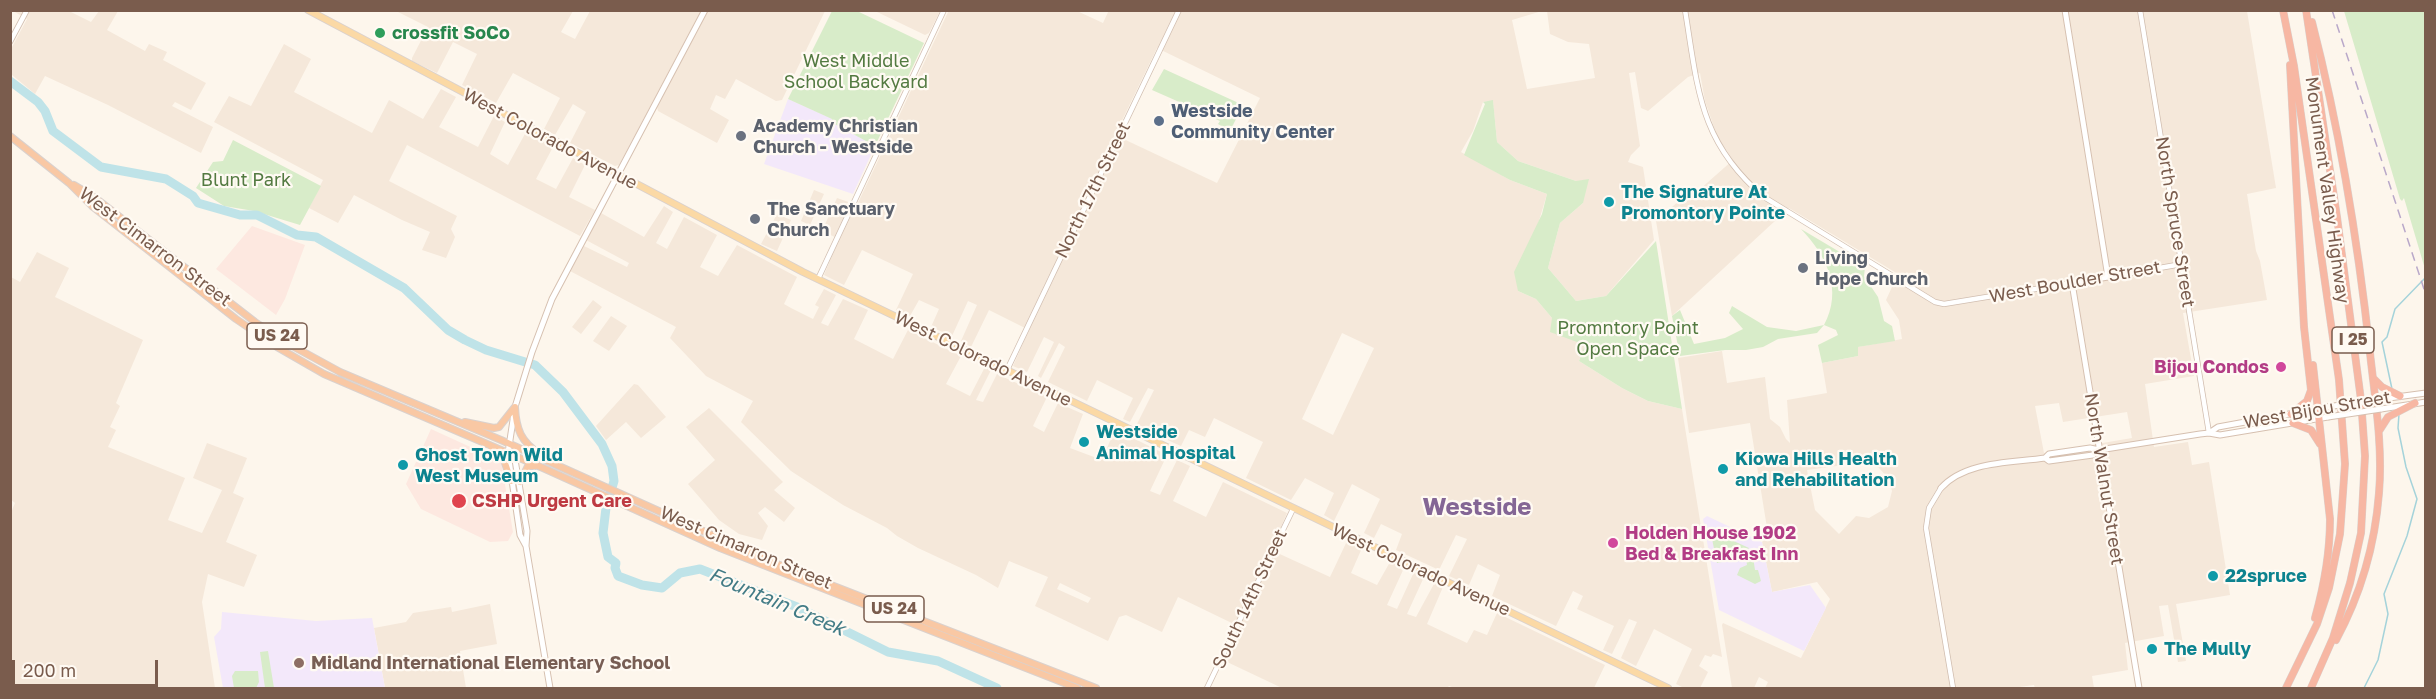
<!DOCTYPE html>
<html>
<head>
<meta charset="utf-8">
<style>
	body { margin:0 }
	#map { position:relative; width:2436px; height:699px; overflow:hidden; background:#fdf6ec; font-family:"Golos Text",sans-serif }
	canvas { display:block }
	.frame { position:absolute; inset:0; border:12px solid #7a5c4d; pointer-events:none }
	.scale { position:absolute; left:12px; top:660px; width:146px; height:27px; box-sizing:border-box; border:3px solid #7a5c4d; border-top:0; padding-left:8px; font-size:18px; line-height:21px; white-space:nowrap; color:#7a5c4d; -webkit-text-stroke:4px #fffaf3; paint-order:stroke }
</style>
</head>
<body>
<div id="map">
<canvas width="2436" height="699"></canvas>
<div class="frame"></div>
<div class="scale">200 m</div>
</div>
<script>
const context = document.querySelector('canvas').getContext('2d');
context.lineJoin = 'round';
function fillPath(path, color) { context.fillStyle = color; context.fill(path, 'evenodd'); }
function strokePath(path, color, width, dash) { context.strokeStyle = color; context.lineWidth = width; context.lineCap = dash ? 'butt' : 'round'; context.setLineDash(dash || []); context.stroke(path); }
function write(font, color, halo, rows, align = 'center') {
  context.font = font + ' "Golos Text",sans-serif'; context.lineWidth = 4.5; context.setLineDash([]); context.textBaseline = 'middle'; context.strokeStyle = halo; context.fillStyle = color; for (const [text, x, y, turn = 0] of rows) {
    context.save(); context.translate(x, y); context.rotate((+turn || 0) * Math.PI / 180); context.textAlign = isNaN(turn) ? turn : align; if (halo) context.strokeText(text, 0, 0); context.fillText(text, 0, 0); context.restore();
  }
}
fillPath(new Path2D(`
	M949,10l128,1 26,12 6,-13 433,1 -30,9 15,69 68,-11 -6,-34 -21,-2 -18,-8 -3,-23h700l29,177 -29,6 9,57 4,10 7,39 -84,13 11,63 -49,8 9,63 34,-5 4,23 17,-3 21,133 -54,9 10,57 -8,1 -10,-57 -9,1 5,30 -39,7 3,27 -36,6 2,12h-59l-1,-3 -22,3h-247l3,-6 -9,-5 -5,11h-22l-10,-63 1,-2 78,35 29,-59 -13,-17 -45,10 -10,-50 6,-8 -18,-111 -61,10 -11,-75 44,-7 5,32 38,-6 5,42 10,8 6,12 4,4 -3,-43 40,-7 -5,-30 36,-7v-9l44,-8 -3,-19 -13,-20 12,-26 -109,-66 -117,108 -16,-95 33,-29 10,-2 34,-30 -14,-21 -5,-12 -9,-26 -5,-28 -12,4 -40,34 -7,-3 -6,-36 -6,1 11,73 -9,9 -3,7 15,5 11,73 -48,56 -30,5 -28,-33 12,-45 23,-20 -7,-22 -58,-20 -21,-19 -4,-41 -10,1 -10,29 -12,21 49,28 37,14 -29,97 18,8 16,19 33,27 -6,16 43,27 26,13 34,8 40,248 -9,-3 -2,3 -6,-2 -6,11 9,6 -8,16h-16l-8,-4 16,-35 -38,-20 -18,37 -15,-8 16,-36 -8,-3 -17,35 -9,-4 11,-24 -37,-17 6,-13 -10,-5 -17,35 -64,-30 8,-21 -22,-11 -9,21 -20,-9 18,-37 -11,-4 -17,35 -43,-20 6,-16 -21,-10 -7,14 -10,-5 16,-34 -28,-15 -18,37 -10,-6 10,-22 -29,-15 -14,22 -45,-22 17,-36 -49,-24 -9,19 -16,-7 -8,16 -45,-20 18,-36 -6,-2 -18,34 -7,-3 10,-21 -36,-18 -10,21 -39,-19 17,-35 -6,-4 -18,35 -3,-2 16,-34 -10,-5 -17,35 -14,-6 16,-36 -40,-20 -18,37 -10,-6 16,-36 -9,-4 -16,35 -21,-9 8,-18 -20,-9 -9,16 -14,-6 17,-36 -51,-24 -18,35 -20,-10 15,-36 -17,-8 15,-33 20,7zM1157,48l103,50 -43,85 -102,-48zM1342,333l32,15 -41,87 -31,-16zM2059,403l4,19 64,-10 5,26 -88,15 -9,-47zM1866,462l13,6 10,11 3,12 -4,16 -19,11 -13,-2 -17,18 -24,-24 -8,-40z
	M13,11h56l22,11 8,-11h19l-11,19 38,21 4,-7 18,8 -4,8 43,23 -15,27 -16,-8 -3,4 41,21 -12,26 -93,-48 -63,-29 -10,18 -24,-20v-25l16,-30z
	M396,11h177l-12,21 14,7 15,-28h111l-82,154 -4,1 -45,-23 16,-31 -13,-8 -18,31 -11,-6 16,-31 -47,-25 -17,30 -34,-18 15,-31 -24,-12 -16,31 -25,-12v-3l16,-31z
	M708,11h117l-43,89 -6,1 -40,-22 -11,20 -9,-4 -6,14 19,11 -12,23 -59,-32 -1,-4z
	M875,11h65l-11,22 -4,2z
	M284,44l27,15 -17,33 78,41 17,-33 34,19 18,-30 15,8 -17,30 39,20 16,-31 11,6 -15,32 18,11 18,-33 27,15 -17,32 20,10 17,-31 12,7 -16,32 26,13 -15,26 -173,-91 -18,36 68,35 -6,13 4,8 -9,21 -24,-8 8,-18 -28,-12 -48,-25 -16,28 -29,-15 14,-28 -109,-58 15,-26 22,10z
	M814,190l10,4 -14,31 -9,-4z
	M664,206l9,6 -17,31 11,6 17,-32 33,18 -17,32 18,9 19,-31 60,32 -13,27 7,4 22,11 6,-12 -4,-2 9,-16 12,6 -15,28 7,3 15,-27 25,11 -14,29 39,20 15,-29 53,26 -15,28 24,12 15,-29 6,3 -15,30 7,2 14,-28 50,23 -14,29 11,6 14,-29 25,11 -13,34 32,12 13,-31 52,26 -17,36 10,4 17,-35 13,6 -17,35 33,16 17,-35 64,31 -16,37 59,27 17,-36 15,7 -11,25 26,12 13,-23 14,6 -17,37 10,4 17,-37 10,5 -17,37 9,3 19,-35 8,5 -16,37 40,19 7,-13 13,5 10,-22 108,52 -11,23h-139l-6,-2 -2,2h-165l-57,-27 15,-34 -62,-30 -16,35 -36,-17 -7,2 -11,24 -73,-35 13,-29 -39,-16 -11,27 -22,-13 -58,-27 -21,-12 -10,-8 -44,-23 -52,-34 -50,-49 12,-21 -47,-25 -36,-38 6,-11 -106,-56 14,-25 43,21 2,-4 -43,-23 15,-27 43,24zM1060,583l31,15 -3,5 -31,-14z
	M777,214l14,6 -14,31 -16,-7z
	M37,252l32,16 -14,29 88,43 -27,63 4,3 -10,21 6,3 -8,17 77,31 -17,42 34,13 20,-43 -29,-12 14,-35 40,15 -14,35 11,5 -18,44 31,13 -13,32 -36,-13 -6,28 13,86h-204l-1,-173 5,-12 -5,-4 1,-222 9,5z
	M593,300l9,7 -21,27 -9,-7z
	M611,316l16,10 -18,25 -16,-10z
	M634,384l4,1 28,32 -25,21 -15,-16 -20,18 -10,-14z
	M709,408l74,74 -9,8 21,18 -11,14 -19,-15 -7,6 10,13 -6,14 -23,-6 -20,-14 -31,-36 27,-24 -29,-33z
	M490,604l7,40 -37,7 6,37h-81l-11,-60 32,-6 7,-9 38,-6 1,5z`), '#f5e8da');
fillPath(new Path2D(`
	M252,226l53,19 -20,54 -9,16 -60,-46z
	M431,429l70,32 12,71 -5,9 -18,1 -69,-33 -15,-25z`), '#fde8e0');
fillPath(new Path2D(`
	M788,99l45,20 -1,3 43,24 -22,48 -89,-30z
	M1707,516l55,26 10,50 38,-7 16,23 -22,43 -85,-41 -16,-91z
	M222,612l94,9 56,-3 13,70h-162l-9,-51 7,-8z`), '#f3e8fa');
fillPath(new Path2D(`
	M832,11h25l67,32 -49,103 -44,-24 1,-3 -44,-20z
	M2344,11h81v258l-21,-71 -2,3 -2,-2z
	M1164,69l79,36 -13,26 -12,-7 2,-3 -20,-9 -2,4 -9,-4 -3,-7 -34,-15z
	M1493,100l4,42 21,19 58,20 13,-2 -6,24 -23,20 -12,45 28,33 30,-5 50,-55 26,168 -34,-8 -26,-13 -43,-27 6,-16 -35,-13 2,-14 -16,-19 -18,-8 -4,-19 28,-58 5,-20 -37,-14 -46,-25 21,-51 -2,-2z
	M233,140l88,46 -21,39 -46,-14 -30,-5 -28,-18 17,-26 10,-1z
	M1801,229l64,38 -1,9 14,21 6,24 8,5 3,15 -37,6v9l-36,7 -4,-18 20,-10 -2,-5 -12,-5 -7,8 -39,6 -15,8 -17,3h-21l-45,6 -8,-40 8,-6 14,34 31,-6 18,-9 -14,-16 3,-7 35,21 29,4 28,-6c19,-35 3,-69 -23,-96z
	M1714,532l35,16 -12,11 -20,4 -6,-29z
	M1753,557l2,13h3l3,11 -6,3 -18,-9 3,-7 7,-3 -1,-7z
	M268,651l6,37h-9l-5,-36z
	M235,671h23l1,11 -3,6h-22l-2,-12z`), '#d8ecc9');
strokePath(new Path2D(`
	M2392,389l-10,-47 5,-5 8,-28 31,-32
	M2364,688l14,-28 10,-46 -4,-20 23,-58 10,-37 -11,-32 -8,-39 1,-14`), '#a5d3da', 1.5);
strokePath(new Path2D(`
	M10,81l28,21 7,9 8,20 48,36 65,12 27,17 5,7 42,12h17l40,20 19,2 88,51 44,42 17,10 21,10 49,15 28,27 39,52 10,22 2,15 -8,27 -3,25 5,24 8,6 -1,5 3,8 24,9 20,3 18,-15 20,-4 97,38 91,45 50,9 59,27`), '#bfe3e8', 9);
const tertiary = new Path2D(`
	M1685,10c13,79 14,132 79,187l171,105 9,2 128,-21
	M2140,10l69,423
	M10,42l17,-32
	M2108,277l74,-13
	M818,279l126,-269
	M1007,370l172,-360
	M1941,488l-12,20 -3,20 27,160
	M1207,688l86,-179`);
const secondary = new Path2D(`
	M2065,10l43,267 -36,6 67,405
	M2374,400l52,-7
	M2381,409l45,-7
	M2209,433l11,2 108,-18
	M514,454l13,77 -1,15 24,142
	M2045,458l4,3 44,-6 6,-5
	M1941,488c24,-27 70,-25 104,-30l4,-4 41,-6 9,2 101,-16 9,-1 9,-6 109,-20
	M526,546l-6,-11 -12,-82 7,-46 17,-55 20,-53 153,-289`);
const primary = new Path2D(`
	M308,10l495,262 865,416`);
const trunk = new Path2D(`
	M10,136l59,47 23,23 144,113 41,28 47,27 219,94 177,80 357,140
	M74,185l20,12 161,125 32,21 53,29 161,68 271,122 324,126
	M515,407c1,22 6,35 25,47
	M465,422l29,6 5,-1 15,-19
	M492,449l11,8 8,24
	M520,482l8,-16h7`);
const motorway = new Path2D(`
	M2283,10l11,56 45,314 6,84 -5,70 -11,54 -12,36 -31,64
	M2306,10l31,207 24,183 4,56 -4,77 -11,50 -17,55 -22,50
	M2312,22c28,109 46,220 58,331 5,46 13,94 9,140 -4,52 -18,101 -43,147
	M2290,65l14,262 7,63 -4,11 -16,13
	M2313,365l17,154c0,34 -6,67 -15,99
	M2373,378l9,9 18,9
	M2293,423l18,7 9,14
	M2379,431l9,-14 27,-14`);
strokePath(tertiary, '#d1beb0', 6);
strokePath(secondary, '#d6c0b0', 7);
strokePath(primary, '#dad1cd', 8);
strokePath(trunk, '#dad1cd', 8);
strokePath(motorway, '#dad1cd', 8);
strokePath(tertiary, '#fff', 4.5);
strokePath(secondary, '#fff', 5);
strokePath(primary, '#fbd9a5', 6);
strokePath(trunk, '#f9c8a4', 6);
strokePath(motorway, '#f7b7a3', 7);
strokePath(new Path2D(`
	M2332,10l94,285`), '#b9a8c9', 1.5, [9, 6]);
const secondaryBridge = new Path2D(`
	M2327,407l47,-7
	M2328,417l53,-8`);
strokePath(secondaryBridge, '#d6c0b0', 7, []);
strokePath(secondaryBridge, '#fff', 5);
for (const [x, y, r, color] of [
	[380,33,6,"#2e9e5b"],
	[1159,121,6,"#5c6f8a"],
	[741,136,6,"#6b7280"],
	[1609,202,6,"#0f9aa8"],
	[755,219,6,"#6b7280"],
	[1803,268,6,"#6b7280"],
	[2281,367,6,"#d1479c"],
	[1084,442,6,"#0f9aa8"],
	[403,465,6,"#0f9aa8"],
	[1723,469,6,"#0f9aa8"],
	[459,501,8,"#e0444e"],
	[1613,543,6,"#d1479c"],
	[2213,576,6,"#0f9aa8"],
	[2152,649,6,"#0f9aa8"],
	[299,663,6,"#8d6e63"]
]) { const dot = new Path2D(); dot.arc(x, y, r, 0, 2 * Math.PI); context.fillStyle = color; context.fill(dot); strokePath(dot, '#fffaf3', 2); }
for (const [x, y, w] of [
	[277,336,60],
	[2353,340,42],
	[894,609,60]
]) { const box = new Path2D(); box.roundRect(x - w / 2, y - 13, w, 26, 4.5); context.fillStyle = '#fffaf3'; context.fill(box); strokePath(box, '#7a5c4d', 1.5); }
write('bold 16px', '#7a5c4d', null, [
	["US 24",277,336],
	["I 25",2353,340],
	["US 24",894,609]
]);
write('bold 18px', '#27864d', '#fffaf3', [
	["crossfit SoCo",392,33]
], 'left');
write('18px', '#537a41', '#fffaf3', [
	["West Middle",856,61],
	["School Backyard",856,82],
	["Blunt Park",246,180],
	["Promntory Point",1628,328],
	["Open Space",1628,349]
]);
write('bold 18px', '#4e5e75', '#fffaf3', [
	["Westside",1171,111],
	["Community Center",1171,132]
], 'left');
write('bold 18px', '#5b616d', '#fffaf3', [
	["Academy Christian",753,126],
	["Church - Westside",753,147],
	["The Sanctuary",767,209],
	["Church",767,230],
	["Living",1815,258],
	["Hope Church",1815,279]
], 'left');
write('18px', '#7a5c4d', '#fffaf3', [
	["West Colorado Avenue",550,139,28],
	["North 17th Street",1093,190,-64],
	["Monument Valley Highway",2327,190,82],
	["North Spruce Street",2175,222,81],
	["West Cimarron Street",155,247,37],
	["West Boulder Street",2075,282,-10],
	["West Colorado Avenue",983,359,26],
	["West Bijou Street",2317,410,-10],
	["North Walnut Street",2104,479,81],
	["West Cimarron Street",746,548,23],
	["West Colorado Avenue",1421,570,25],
	["South 14th Street",1250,599,-65]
]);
write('bold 18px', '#0d838f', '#fffaf3', [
	["The Signature At",1621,192],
	["Promontory Pointe",1621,213],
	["Westside",1096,432],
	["Animal Hospital",1096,453],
	["Ghost Town Wild",415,455],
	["West Museum",415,476],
	["Kiowa Hills Health",1735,459],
	["and Rehabilitation",1735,480],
	["22spruce",2225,576],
	["The Mully",2164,649]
], 'left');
write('bold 18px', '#b23c85', '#fffaf3', [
	["Bijou Condos",2269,367],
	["Holden House 1902",1625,533,"left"],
	["Bed & Breakfast Inn",1625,554,"left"]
], 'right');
write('bold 18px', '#be3a42', '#fffaf3', [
	["CSHP Urgent Care",472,501]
], 'left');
write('bold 18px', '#785e54', '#fffaf3', [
	["Midland International Elementary School",311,663]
], 'left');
write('italic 20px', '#437c86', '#fffaf3', [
	["Fountain Creek",777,602,23]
]);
write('bold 24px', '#846695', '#fffaf3', [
	["Westside",1477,507]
]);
</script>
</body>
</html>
